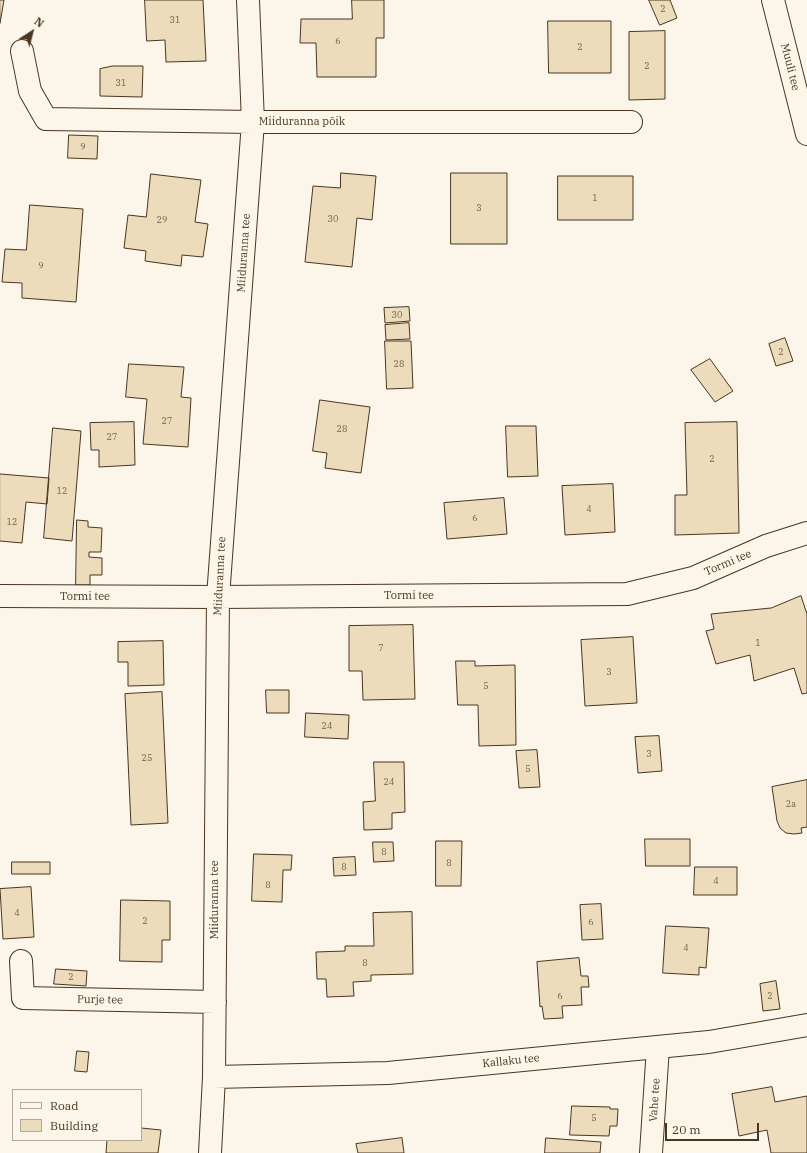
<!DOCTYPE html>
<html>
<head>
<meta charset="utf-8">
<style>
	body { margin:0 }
	#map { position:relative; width:807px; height:1153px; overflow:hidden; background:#fbf6e9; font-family:"IBM Plex Serif",serif }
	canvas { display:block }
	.legend { position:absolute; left:12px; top:1089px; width:130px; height:52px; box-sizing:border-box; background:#fbf6e9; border:1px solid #b4a999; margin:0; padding:5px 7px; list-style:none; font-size:12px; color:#4a3520 }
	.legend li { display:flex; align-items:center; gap:8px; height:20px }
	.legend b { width:20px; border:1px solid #b4a999 }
	.north { position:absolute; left:12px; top:12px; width:40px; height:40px; -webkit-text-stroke:3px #fbf6e9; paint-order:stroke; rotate:36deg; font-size:11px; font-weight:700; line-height:16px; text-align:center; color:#4a3520 }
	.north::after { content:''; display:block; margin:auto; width:14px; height:18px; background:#4a3520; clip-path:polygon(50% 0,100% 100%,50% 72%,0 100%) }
	.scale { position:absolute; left:665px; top:1123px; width:94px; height:18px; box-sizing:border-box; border:2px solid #4a3520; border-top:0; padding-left:5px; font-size:12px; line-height:14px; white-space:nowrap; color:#4a3520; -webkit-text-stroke:3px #fbf6e9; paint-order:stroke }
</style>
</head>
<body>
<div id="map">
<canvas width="807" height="1153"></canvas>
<ul class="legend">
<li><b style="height:5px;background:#fbf6e9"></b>Road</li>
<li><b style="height:11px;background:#ecdcbc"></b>Building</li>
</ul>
<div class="north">N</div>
<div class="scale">20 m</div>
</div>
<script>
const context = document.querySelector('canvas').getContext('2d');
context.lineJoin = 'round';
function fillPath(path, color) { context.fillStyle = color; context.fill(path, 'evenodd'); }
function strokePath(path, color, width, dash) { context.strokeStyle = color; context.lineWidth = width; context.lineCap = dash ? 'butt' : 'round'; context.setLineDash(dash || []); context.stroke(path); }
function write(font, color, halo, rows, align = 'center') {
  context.font = font + ' "IBM Plex Serif",serif'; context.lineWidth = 3; context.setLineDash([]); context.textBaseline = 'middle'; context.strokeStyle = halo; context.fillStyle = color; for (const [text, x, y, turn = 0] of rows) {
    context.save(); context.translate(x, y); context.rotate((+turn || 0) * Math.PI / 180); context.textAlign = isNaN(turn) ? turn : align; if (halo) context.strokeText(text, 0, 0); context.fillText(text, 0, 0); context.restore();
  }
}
const building = new Path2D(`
	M0,0h4l-4,23z
	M145,0h58l3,61 -40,1 -1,-22 -18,1z
	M352,0h32v38h-8v39h-59l-1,-34h-16l1,-24h51z
	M649,0h21l7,18 -17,7z
	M548,21h63v52h-62z
	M665,31v68l-36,1v-68z
	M113,66h30l-1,31 -42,-1v-27z
	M69,135l29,1 -1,23 -29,-1z
	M341,173l35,3 -4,44 -15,-2 -5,49 -47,-5 8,-76 27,2z
	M451,173h56v71h-56z
	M151,174l50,6 -6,42 13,2 -5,33 -21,-2 -1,11 -36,-5 1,-10 -22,-3 4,-33 18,2z
	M558,176h75v44h-75z
	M30,205l53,4 -7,93 -54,-4v-15l-20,-1 3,-33 21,1z
	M409,307l1,14 -25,2 -1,-15z
	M409,323l1,16 -24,1 -1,-15z
	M785,338l8,23 -17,5 -7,-22z
	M385,341h26l2,47 -26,1z
	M710,359l23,32 -18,11 -24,-32z
	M129,364l55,3 -3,30 10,1 -3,49 -45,-3 4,-45 -21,-2z
	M320,400l50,7 -9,66 -36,-5 2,-15 -14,-2z
	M134,422l1,43 -36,2v-17h-8l-1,-27z
	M737,422l2,111 -64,2v-40h12l-2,-72z
	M506,426h30l2,50 -30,1z
	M53,428l28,3 -9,110 -28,-3z
	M0,474l49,4 -2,26 -21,-2 -4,41 -22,-2z
	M613,484l2,48 -50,3 -3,-49z
	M504,498l3,36 -60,5 -3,-36z
	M77,520l11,1v6l14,1 -1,24h-12v5l13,1v17h-12v10h-14z
	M801,596l6,18v79l-5,1 -8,-26 -40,13 -4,-26 -34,9 -10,-33 8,-2 -3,-15 60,-6z
	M413,625l2,74 -52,1 -1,-29h-13v-45z
	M633,637l4,66 -52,3 -4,-66z
	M163,641l1,44 -36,1v-24h-10v-20z
	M456,661h19v5l40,-1 1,80 -37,1 -1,-41h-20z
	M266,690h23v23h-22z
	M162,692l6,131 -37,2 -6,-131z
	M306,713l43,2 -1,24 -43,-2z
	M659,736l3,35 -24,2 -3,-36z
	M537,750l3,37 -21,1 -3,-37z
	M374,762h30l1,50 -13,1v16l-28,1 -1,-28 12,-1z
	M807,780v47l-6,1 1,5 -8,1 -8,-1 -6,-5 -3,-7 -5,-34z
	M645,839h45v27h-44z
	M436,841h26l-1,45h-25z
	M373,842h20l1,19 -20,1z
	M254,854l38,1 -1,15h-8l-1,32 -30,-1z
	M355,857l1,18 -22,1 -1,-18z
	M12,862h38v12h-38z
	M695,867h42v28h-43z
	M31,887l3,50 -31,2 -3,-50z
	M121,900l49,1v39h-8v22l-42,-1z
	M601,904l2,35 -21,1 -2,-35z
	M412,912l1,62 -42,1v6l-18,1 1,14 -27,1 -1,-18h-9l-1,-27 29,-1v-5h29l-1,-33z
	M666,926l43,2 -3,40 -7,-1v8l-36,-2z
	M579,958l2,18h7l1,11h-8l1,18 -20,1 1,12 -19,1 -2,-13 -2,1 -3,-45z
	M56,969l31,2 -1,15 -32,-2z
	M776,981l4,28 -17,2 -3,-27z
	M77,1051l12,1 -2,20 -12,-1z
	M772,1087l3,15 32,-6v57h-36l-4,-23 -28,6 -7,-42z
	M572,1106l38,1v2h8l-1,17h-7l-1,10 -39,-1z
	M141,1128l20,2 -3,23h-52l1,-13h34z
	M402,1138l2,15h-46l-2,-9z
	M546,1138l55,4 -1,11h-55z`);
fillPath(building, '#ecdcbc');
strokePath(building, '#4a3520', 1);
const minor = new Path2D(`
	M773,0l34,134
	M22,51l8,40 16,28 207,3h378
	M0,596l218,1 409,-3 66,-16 73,-32 41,-13
	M21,961l2,37 192,4
	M214,1077l174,-4 321,-31 98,-17
	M210,1153l4,-76 4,-480 35,-475 -5,-122
	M651,1153l7,-106`);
strokePath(minor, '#4a3520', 24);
strokePath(minor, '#fbf6e9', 22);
write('9px', '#725f47', null, [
	["2",663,9],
	["31",175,20],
	["6",338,41],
	["2",580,47],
	["2",647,66],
	["31",121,83],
	["9",83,147],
	["1",595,198],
	["3",479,208],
	["30",333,219],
	["29",162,220],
	["9",41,266],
	["30",397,315],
	["2",781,352],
	["28",399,364],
	["27",167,421],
	["28",342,429],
	["27",112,437],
	["2",712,459],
	["12",62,491],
	["4",589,509],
	["6",475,518],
	["12",12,522],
	["1",758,643],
	["7",381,648],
	["3",609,672],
	["5",486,686],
	["24",327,726],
	["3",649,754],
	["25",147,758],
	["5",528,769],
	["24",389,782],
	["2a",791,804],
	["8",384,852],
	["8",449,863],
	["8",344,867],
	["4",716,881],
	["8",268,885],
	["4",17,913],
	["2",145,921],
	["6",591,922],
	["4",686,948],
	["8",365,963],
	["2",71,977],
	["6",560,996],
	["2",770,996],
	["5",594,1118]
]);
write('11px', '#4a3520', '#fbf6e9', [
	["Muuli tee",790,67,76],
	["Miiduranna põik",302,122],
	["Miiduranna tee",244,253,-86],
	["Tormi tee",728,563,-23],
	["Miiduranna tee",220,576,-87],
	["Tormi tee",409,596],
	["Tormi tee",85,597],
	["Miiduranna tee",215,900,-90],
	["Purje tee",100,1000,1],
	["Kallaku tee",511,1061,-6],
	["Vahe tee",655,1100,-86]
]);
</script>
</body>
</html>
